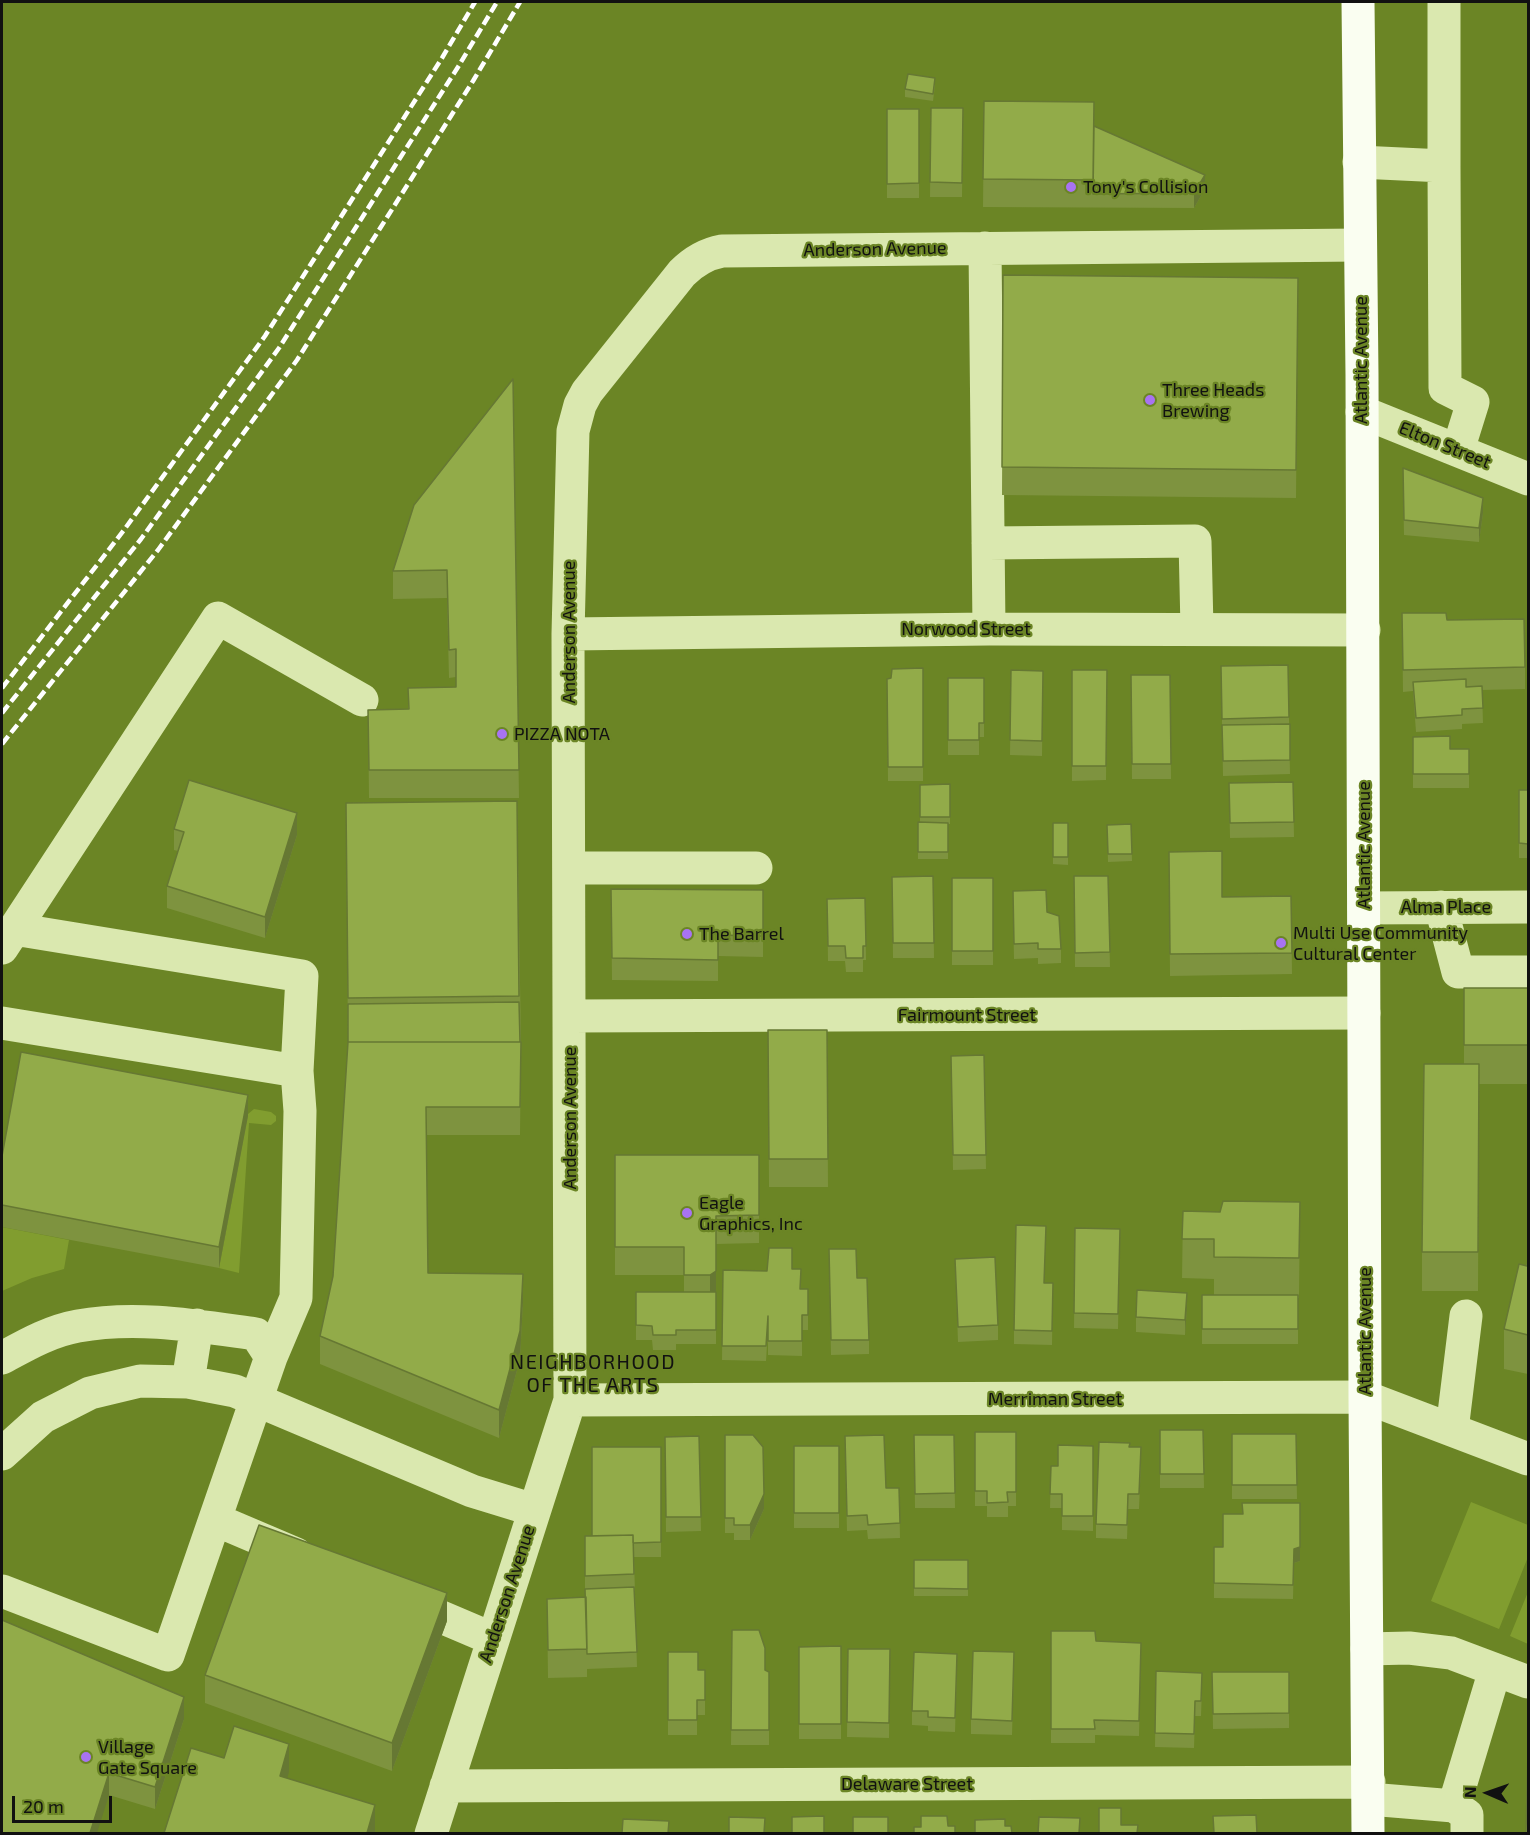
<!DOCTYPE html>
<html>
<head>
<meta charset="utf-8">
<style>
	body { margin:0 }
	#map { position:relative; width:1530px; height:1835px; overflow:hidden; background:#6b8525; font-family:"Exo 2",sans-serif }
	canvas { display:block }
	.frame { position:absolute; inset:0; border:3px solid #111; pointer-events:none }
	.north { position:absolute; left:1458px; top:1763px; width:60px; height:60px; -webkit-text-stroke:4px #6b8525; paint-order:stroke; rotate:272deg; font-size:16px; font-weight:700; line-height:24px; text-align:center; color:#111 }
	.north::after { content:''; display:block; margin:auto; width:21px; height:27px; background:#111; clip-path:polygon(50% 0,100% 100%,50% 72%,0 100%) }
	.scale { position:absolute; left:12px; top:1796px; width:100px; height:27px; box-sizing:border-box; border:3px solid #111; border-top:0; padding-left:8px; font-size:18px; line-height:21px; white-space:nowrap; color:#111; -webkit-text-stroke:4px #6b8525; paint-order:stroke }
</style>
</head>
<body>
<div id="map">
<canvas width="1530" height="1835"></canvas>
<div class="frame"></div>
<div class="north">N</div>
<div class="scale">20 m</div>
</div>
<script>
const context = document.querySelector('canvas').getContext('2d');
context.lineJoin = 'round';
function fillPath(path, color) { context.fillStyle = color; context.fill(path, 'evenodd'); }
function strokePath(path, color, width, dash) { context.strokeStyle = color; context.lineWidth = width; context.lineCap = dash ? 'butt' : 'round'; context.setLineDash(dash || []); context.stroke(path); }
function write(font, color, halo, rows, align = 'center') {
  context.font = font + ' "Exo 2",sans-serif'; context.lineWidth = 4.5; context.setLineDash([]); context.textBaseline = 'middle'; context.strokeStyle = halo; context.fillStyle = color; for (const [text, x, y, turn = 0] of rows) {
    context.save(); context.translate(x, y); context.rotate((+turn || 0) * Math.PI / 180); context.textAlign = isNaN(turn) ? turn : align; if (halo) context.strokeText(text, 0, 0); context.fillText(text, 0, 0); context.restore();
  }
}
fillPath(new Path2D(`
	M254,1109l17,3 5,4v5l-5,4 -22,-2 -10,150 -20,-5 29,-154z
	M2,1227l67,13 -5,29 -32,9 -30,13z
	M1471,1502l57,23v32l-29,72 -68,-28z
	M1528,1592v52l-18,-8z`), '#819d2f');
strokePath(new Path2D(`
	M1359,162l85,4v-164
	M1444,166l1,222 28,14 -15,48
	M985,248l4,381
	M1362,412l166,67
	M988,543l207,-2 2,88
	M568,634l421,-5 375,1
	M570,868h186
	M1441,907l17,65h70
	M1364,908l164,-1
	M14,929l288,47 -5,95
	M2,948l216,-330 144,82
	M570,1016l794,-3
	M2,1023l295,48 3,40 -4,187 -25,59
	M2,1358c24,-13 48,-27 76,-32 59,-11 120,0 178,8l15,23 -103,298 -166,-64
	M188,1382l9,-57
	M570,1400l795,-3 163,62
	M1452,1430l14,-114
	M2,1454l41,-37 47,-24 50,-12 48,1 47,9 237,100 62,19
	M216,1520l80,34
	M406,1602l87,37
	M1367,1649l42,-1 42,5 77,29
	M446,1786l923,-4
	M1369,1799l85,7 13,9v19
	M1454,1806l41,-136
	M431,1834l139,-434 -2,-766 5,-203 7,-26 7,-13 95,-119c12,-12 24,-19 40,-22l638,-6`), '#dae8af', 33);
strokePath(new Path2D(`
	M1358,2l4,373 3,1022 3,437`), '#fafef1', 33);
strokePath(new Path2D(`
	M2,688l122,-158 141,-194 177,-278 33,-56
	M2,713l139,-174 138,-191 179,-281 39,-65
	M2,744l156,-194 139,-190 176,-279 47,-79`), '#fff', 4.5, [10, 4.5]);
fillPath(new Path2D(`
	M935,85l-2,16 -28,-4v-8z
	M984,101l109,54 112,34 -11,19 -211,-1z
	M931,108h32l-1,89h-32z
	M887,109h32v89h-32z
	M1003,275l295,3 -2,220 -294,-3z
	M513,379l6,419h-150l-1,-88 40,-1v-21l48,-1v-10l-7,1 -2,-80 -54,1v-28z
	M1403,483l80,30 -4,29 -75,-7z
	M1402,613l45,7 78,47v22l-43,1 1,33 -21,1v5l-46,3 -3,-41 -10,1z
	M1288,665l2,109 -67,2 -2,-110z
	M923,668v113h-35l-1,-102 4,-1z
	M1011,670l32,1 -1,85 -32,-1z
	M1072,670h35l-1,110 -34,1z
	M1131,675h39l1,104h-39z
	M948,678h36v59h-5v18h-31z
	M1413,737l37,12h19v39h-56z
	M1293,782l1,55 -64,1 -1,-55z
	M950,784v40h-2v35h-30v-37h2v-37z
	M1519,790h9v68h-9z
	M517,801l4,241 -1,93h-94l2,138 95,29 -3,57 -21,79 -179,-74v-28l13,-60 15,-233 -2,-240z
	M1053,823h15v42l-15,-1z
	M1131,824l1,37 -24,1 -1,-37z
	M174,829l123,6 -32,103 -98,-30v-22l11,-35 -4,-1z
	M1169,852l53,45 69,-1 1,78 -122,2z
	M933,876l1,82h-41l-1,-81z
	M1074,876h34l2,91h-35z
	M952,878h41v87h-41z
	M611,889l152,1v67l-45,-1v25l-106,-1z
	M865,898l1,62h-3v12h-17l-1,-11h-17l-1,-62z
	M1013,906l34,6 14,37v14l-23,1v-6l-24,1z
	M1464,988h64v96h-49l-1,207h-56v-39l42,-188z
	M768,1030h59l1,157h-59z
	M984,1055l2,114 -33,1 -2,-114z
	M248,1116l-29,152 -217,-41v-71z
	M615,1155h144v88l-43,1v100h-40v6h-23l-1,-10h-16v-48h48v-17h-69z
	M1300,1202l-1,96h-1v46h-96v-49h12v-16l-32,-1 1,-67 37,1z
	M1075,1228l45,1 -2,100 -44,-1z
	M829,1249l28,29 12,62v14l-38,1z
	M955,1259l43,66v15l-40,2z
	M1528,1260v114l-24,-5v-40z
	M792,1269l9,20h7v41h-6v26l-34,-1v-25l-2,31 -44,-1 1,-90 44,1z
	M1045,1283h8l-1,62 -38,-1v-14z
	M1187,1307l-2,28 -49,-3v-15z
	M1160,1430h43l1,58h-44z
	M975,1432h41v74h-8v11h-21v-11h-12z
	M1232,1434h64l1,65h-65z
	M725,1435l39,74 -14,31h-16v-7h-9z
	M914,1435h40l1,73h-40z
	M699,1436l2,95 -35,1 -1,-95z
	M794,1446h45v82h-45z
	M1093,1446v85l-31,-1v-22h-12l1,-42h7z
	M661,1447v110h-27l3,110 -50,2v8l-39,1 -1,-79 38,-2v-61h7z
	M1129,1447l12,15 -2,47h-11l-1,30 -31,-1v-14z
	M845,1451l41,37h13l1,50 -32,1 -1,-9 -20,1z
	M1214,1547l86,14 -6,2 -1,36 -79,-1z
	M914,1560h54v36h-54z
	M447,1621l-55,150 -187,-68v-28z
	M732,1630l33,40 4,2v73h-38z
	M1051,1631l45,10 45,2 -2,93 -44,-1v8h-44z
	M841,1646v93h-42v-92z
	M848,1649h42l-1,89 -42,-1z
	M668,1652l30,18h7v45h-8v20h-29z
	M1014,1667l-2,68 -41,-1v-15z
	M957,1668l-2,64 -27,-1v-5l-16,-1v-14z
	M1156,1671l46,16 -1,29h-6l-1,32 -39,-1z
	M1212,1672h77v56l-76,1z
	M184,1719l-29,90 -46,-14 -107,38z`), '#7e933f');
fillPath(new Path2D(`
	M1205,175v14l-11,19v-15z
	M1483,498v15l-4,29v-14z
	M297,813v22l-32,103v-21z
	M248,1095v21l-29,152v-21z
	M716,1271v28l-6,4v-28z
	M523,1274v28l-3,57 -21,79v-28z
	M1187,1293v14l-2,28v-15z
	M764,1494v15l-14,31v-15z
	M1300,1503v58l-6,2 -1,36 1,-50z
	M447,1593v28l-55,150v-28z
	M184,1697v22l-29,90v-22z
	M289,1744v28l-9,32v-28z
	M109,1773v22l-12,38h-7z
	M375,1805v28h-8z`), '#667833');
const building = new Path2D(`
	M908,74l27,4 -2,16 -28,-5z
	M984,101l110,1 -1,78 -110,-1z
	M931,108h32l-1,75 -32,-1z
	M887,109h32v74l-32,1z
	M1094,126l111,49 -11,18 -101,1z
	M1003,275l295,3 -2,192 -294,-3z
	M513,379l6,391h-150l-1,-60 41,-1 -1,-21 48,-1v-38l-7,1 -2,-80 -54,1 21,-66z
	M1403,468l80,30 -4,30 -75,-8z
	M1402,613h44l1,7 77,-1 1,48 -122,3z
	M1288,665l1,52 -67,2 -1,-53z
	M923,668v99h-35l-1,-88 4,-1 1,-9z
	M1011,670l32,1 -1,70 -32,-1z
	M1072,670h35l-1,96h-34z
	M1131,675h39l1,89h-39z
	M948,678h36v45h-5v17h-31z
	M1466,679v8l16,-1 1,22 -21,1v6l-46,3 -3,-36z
	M1290,724v36l-67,1 -1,-36z
	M1450,736v13h19v25h-56v-37z
	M189,780l108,33 -32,104 -98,-31 17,-54 -10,-3z
	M1293,782l1,40 -64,1 -1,-40z
	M950,784v33h-30v-32z
	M1519,790h9v54l-9,-1z
	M517,801l2,195 -171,2 -2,-195z
	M918,822l30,1v29h-30z
	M1053,823h15v34h-15z
	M1131,824l1,30h-24l-1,-29z
	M1222,851v46l69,-1 1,57 -122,1 -1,-102z
	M933,876l1,67h-41l-1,-66z
	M1074,876h34l2,76 -35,1z
	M952,878h41v73h-41z
	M611,889l152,1v46l-45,-1v25l-106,-2z
	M1046,890l1,22 12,4 2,33h-23v-6l-24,1 -1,-53z
	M865,898l1,48h-3v12h-17l-1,-12h-17l-1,-47z
	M1464,988h64v57h-64z
	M519,1002l1,40h-172v-38z
	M768,1030h59l1,129h-59z
	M348,1042h173l-1,65h-94l2,166 95,1 -3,57 -21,79 -179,-74 13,-60z
	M21,1052l227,43 -29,152 -217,-42v-49z
	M984,1055l2,100h-33l-2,-99z
	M1424,1064h55l-1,188h-56z
	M615,1155h144v60l-43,1v55l-6,4h-26v-28h-69z
	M1223,1201l77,1 -1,56 -85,-1v-18h-32l1,-28 37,1z
	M1016,1225l30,1 -2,57h9l-1,48 -38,-1z
	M1075,1228l45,1 -2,85 -44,-1z
	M769,1248h23v21h9l-1,20h8v26h-6v26h-34v-25l-2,30h-44l1,-76 44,1z
	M829,1249h27l1,29h10l2,62h-38z
	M995,1257l3,68 -40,2 -3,-68z
	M1528,1260v75l-24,-6 15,-65 8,2z
	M1137,1290l50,3 -2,27 -49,-3z
	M636,1292h80v38h-40v5h-23l-1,-9 -16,-1z
	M1202,1295h96v34h-96z
	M1160,1430h43l1,44h-44z
	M975,1432h41v60h-9l1,10 -21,1v-12h-12z
	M1232,1434h64l1,51h-65z
	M725,1435h28l10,12 1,47 -14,31h-16v-7h-9z
	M884,1435l2,53h13l1,35 -32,2 -1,-10 -20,1 -2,-80z
	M914,1435h40l1,58 -40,1z
	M699,1436l2,81h-35l-1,-80z
	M1099,1442l31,1 -1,4h12l-2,47h-11l-1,31 -31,-1z
	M1058,1445l35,1v70h-31v-22h-12l1,-28h7z
	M794,1446h45v67h-45z
	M592,1447h69v95l-28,1v-8l-41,1z
	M1242,1503h58v44l-6,2 -1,36 -79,-2v-36h9v-33h20z
	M259,1525l188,68 -55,150 -187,-68z
	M633,1535l1,39 -49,2v-40z
	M914,1560h54v29l-54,-1z
	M634,1587l3,65 -50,2 -2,-65z
	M586,1597l1,52 -39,1 -1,-51z
	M2,1620l182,77 -29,90 -46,-14 -19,60h-88z
	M732,1630h27l6,18v22l4,2v58h-38z
	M1051,1631h44l1,10 45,2 -2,78 -45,-1 1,9h-44z
	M841,1646v78h-42v-77z
	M848,1649h42l-1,74 -42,-1z
	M973,1651l41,1 -2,69 -41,-2z
	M668,1652h30v18h7v30h-8v20h-29z
	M914,1652l43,2 -2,64 -27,-1v-6h-16z
	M1156,1671l46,2 -1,28h-6l-1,33 -39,-1z
	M1212,1672h77v41l-76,1z
	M234,1726l55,18 -9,32 95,29 -8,28h-203l27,-85 33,10z
	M1528,1752v81h-2z
	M1099,1808h22v17h17l-1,8h-38z
	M1256,1815l1,18h-43l-1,-17z
	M824,1816v17h-32v-16z
	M921,1816h26l1,10h7v7h-41v-6h7z
	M729,1817l36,1 -1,15h-35z
	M853,1817h35v16h-35z
	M1039,1817l41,1 -1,15h-41z
	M623,1819l46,2 -1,12h-46z
	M1005,1819v7h6l1,7h-37v-13z`);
fillPath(building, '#92ab49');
strokePath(building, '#667833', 1.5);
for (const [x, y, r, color] of [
	[1071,187,6,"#a873f2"],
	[1150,400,6,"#a873f2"],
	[502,734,6,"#a873f2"],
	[687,934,6,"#a873f2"],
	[1281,943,6,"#a873f2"],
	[687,1213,6,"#a873f2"],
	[86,1757,6,"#a873f2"]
]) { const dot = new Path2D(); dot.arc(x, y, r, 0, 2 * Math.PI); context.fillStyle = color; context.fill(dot); strokePath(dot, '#6b8525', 2); }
write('18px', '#111', '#6b8525', [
	["Tony's Collision",1083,187],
	["Three Heads",1162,390],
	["Brewing",1162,411],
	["PIZZA NOTA",514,734],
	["Multi Use Community",1293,933],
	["Cultural Center",1293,954],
	["The Barrel",699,934],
	["Eagle",699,1203],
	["Graphics, Inc",699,1224],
	["Village",98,1747],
	["Gate Square",98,1768]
], 'left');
write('18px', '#111', '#6b8525', [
	["Anderson Avenue",875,249,-1],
	["Atlantic Avenue",1361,360,-90],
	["Elton Street",1445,445,22],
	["Norwood Street",966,629],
	["Anderson Avenue",569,632,-90],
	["Atlantic Avenue",1364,845,-90],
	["Alma Place",1446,907],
	["Fairmount Street",967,1015],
	["Anderson Avenue",570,1118,-90],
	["Atlantic Avenue",1365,1331,-90],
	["Merriman Street",1055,1399],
	["Anderson Avenue",507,1594,-72],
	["Delaware Street",907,1784]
]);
context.letterSpacing = '1.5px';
write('20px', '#111', '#6b8525', [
	["NEIGHBORHOOD",593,1362],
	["OF THE ARTS",593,1385]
]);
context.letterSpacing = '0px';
</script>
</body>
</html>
